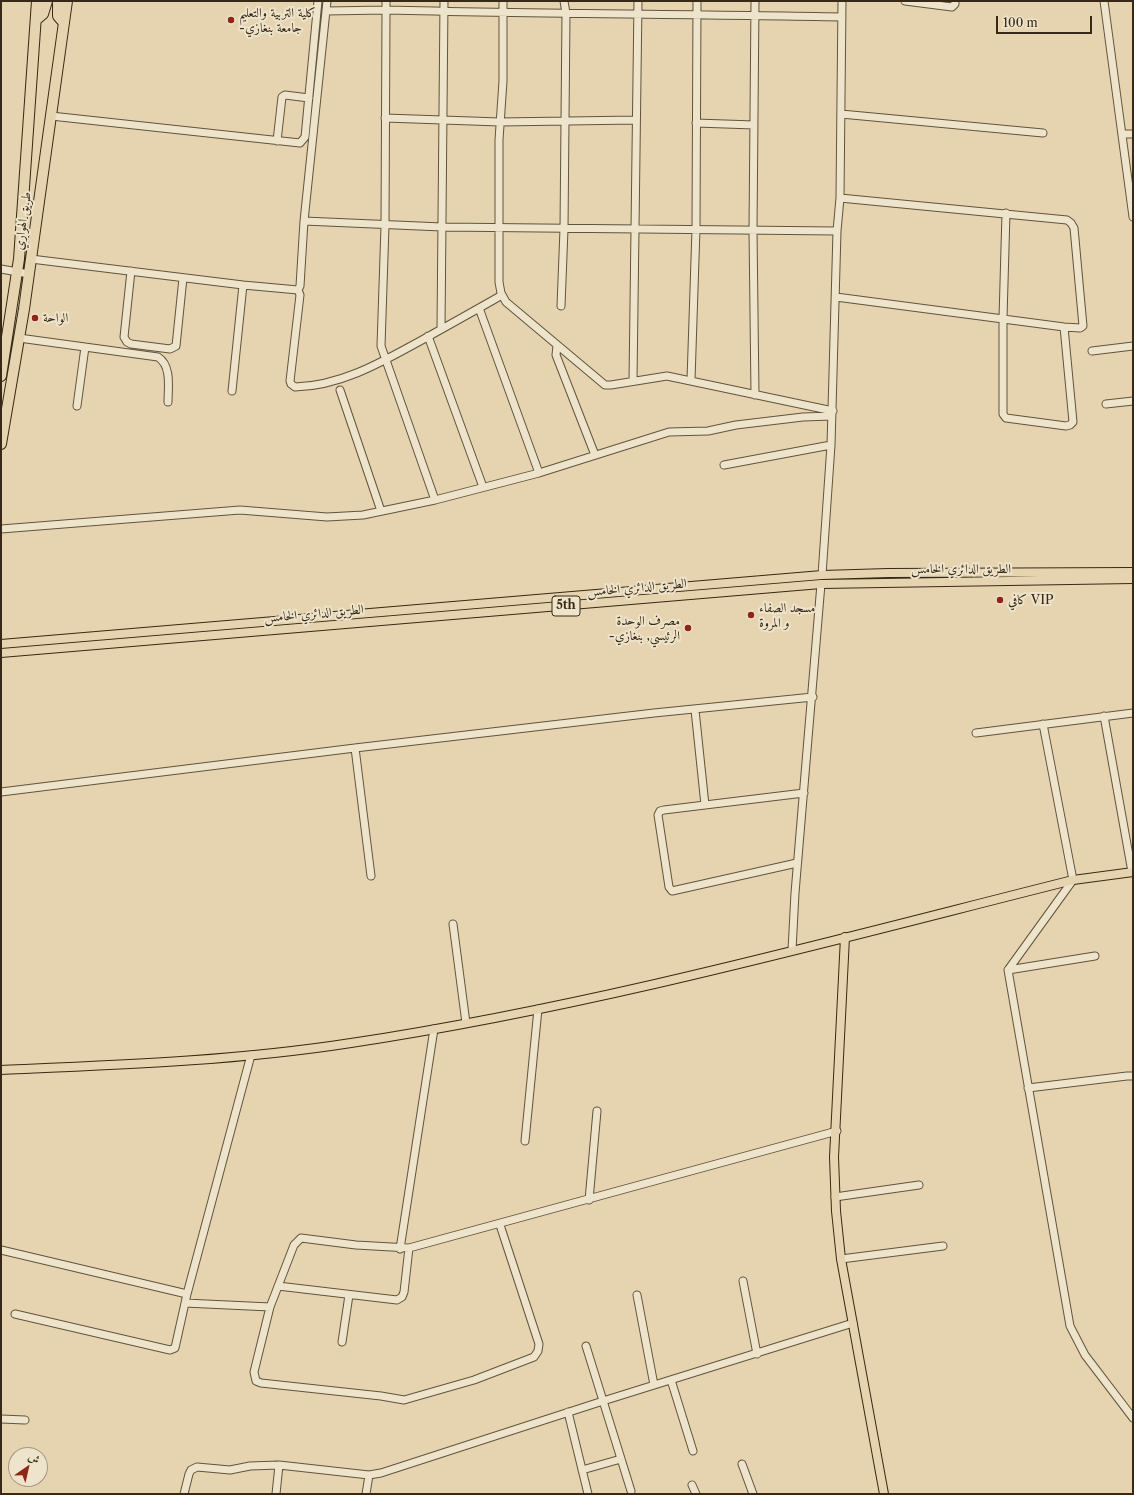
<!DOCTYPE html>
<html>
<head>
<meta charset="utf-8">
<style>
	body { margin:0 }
	#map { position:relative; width:1134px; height:1495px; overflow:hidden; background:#e5d4af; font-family:"Libre Caslon Text",Amiri,serif }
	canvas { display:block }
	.frame { position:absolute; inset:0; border:2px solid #372915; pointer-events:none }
	.north { position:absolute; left:8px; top:1447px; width:40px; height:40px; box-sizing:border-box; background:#eee3cb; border:1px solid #a59982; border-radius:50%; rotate:34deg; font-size:11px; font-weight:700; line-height:16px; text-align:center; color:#372915 }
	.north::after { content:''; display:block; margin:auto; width:14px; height:18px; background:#8f2418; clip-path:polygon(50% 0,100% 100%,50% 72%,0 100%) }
	.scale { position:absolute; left:996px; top:16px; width:96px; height:18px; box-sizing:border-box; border:2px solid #372915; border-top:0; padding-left:5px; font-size:12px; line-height:14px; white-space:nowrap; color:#372915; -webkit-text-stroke:3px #eee3cb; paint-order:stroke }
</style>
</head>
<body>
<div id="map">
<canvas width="1134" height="1495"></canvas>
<div class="frame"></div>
<div class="north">ش</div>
<div class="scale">100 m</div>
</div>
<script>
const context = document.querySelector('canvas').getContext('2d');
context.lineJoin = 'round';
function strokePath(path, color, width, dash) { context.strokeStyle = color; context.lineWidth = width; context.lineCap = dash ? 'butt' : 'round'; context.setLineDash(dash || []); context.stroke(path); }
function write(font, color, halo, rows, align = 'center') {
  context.font = font + ' "Libre Caslon Text",Amiri,serif'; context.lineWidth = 4; context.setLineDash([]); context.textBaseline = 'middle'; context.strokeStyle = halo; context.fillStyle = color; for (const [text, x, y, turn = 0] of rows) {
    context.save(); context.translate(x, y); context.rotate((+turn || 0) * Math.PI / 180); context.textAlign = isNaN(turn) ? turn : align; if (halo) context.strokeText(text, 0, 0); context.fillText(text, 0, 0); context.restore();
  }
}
const minor = new Path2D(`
	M386,1v9c152,4 304,4 456,7
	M503,1v80l-4,59v142l2,11 5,9 99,83h6l56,-9 166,35
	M755,1l-2,229 2,165
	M905,1l47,6 3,-3v-3
	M1104,1l29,216
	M326,11l60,-1 -1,216 -4,120 54,154
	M841,114l202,19
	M51,116l249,27 5,-6 13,-136
	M385,118l115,4 136,-2
	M696,123l58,2
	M1122,134h11
	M277,141l5,-44 3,-2 24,3
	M1006,213l-3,105v96l3,4 60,8 4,-1 3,-3 -9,-95
	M304,221l138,6 395,4
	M31,259l212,26 55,5 2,-4 4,-65 23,-220
	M1,269l28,5
	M131,271l-7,66 3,5 4,2 39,5 6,-3 7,-68
	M298,290l2,5 -10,86 1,3 4,3c46,-1 87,-25 127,-47 27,-15 54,-30 80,-45
	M836,297l228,30 16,1 3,-2 -9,-98 -3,-5 -4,-3 -227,-22
	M561,306l3,-77 2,-216 -2,-12
	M479,308l60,165
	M441,329l3,-328
	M428,336l55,151
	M19,338l139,19c14,9 10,31 10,45
	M557,346l-1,9 39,100
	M1092,351l41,-5
	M691,380l5,-151 1,-228
	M633,381l5,-380
	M340,390l41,121
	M232,391l11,-106
	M1106,404l27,-3
	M77,406l8,-59
	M724,465l107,-20
	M1,529l239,-19 87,7 36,-2 72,-15 104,-27 130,-41 39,-1 28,-6 67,-8 29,-1
	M822,575l9,-130 6,-214 3,-33 2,-197
	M695,710l10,95 99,-12
	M1104,716l28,156
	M1043,724l30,156 -65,90 62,356 15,29 48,63
	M976,733l157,-20
	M355,748l16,128
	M1,792l354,-44 299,-35 159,-16
	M705,805l-41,5 -4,1 -2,4 11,72 3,4 125,-28
	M453,924l13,99
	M792,950l3,-57 26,-309
	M1008,970l87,-14
	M1028,1088l99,-12h6
	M525,1141l13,-132
	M835,1197l84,-12
	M589,1200l8,-89
	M500,1225l39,119 -1,7 -4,6 -60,23 -70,20 -23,-4 -120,-13 -5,-2 -2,-9 16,-65 24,-62 7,-7 55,7 53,3 428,-117
	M400,1249l34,-220
	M1,1250l186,44
	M841,1259l102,-13
	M743,1281l14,73
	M278,1286l119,14 5,-3 2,-5 5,-44
	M637,1295l17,90
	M185,1303l85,4
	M15,1314l155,36 5,-2 12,-54 64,-239
	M342,1342l7,-47
	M586,1346l45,145
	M671,1380l22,71
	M568,1412l20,82
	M1,1419l24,1
	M742,1464l11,30
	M582,1470l39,-11
	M692,1485l4,9
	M184,1494l5,-20 2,-4 6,-3 33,3 20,-4 29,-1 90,10 12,-2 222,-72 250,-78
	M276,1494l3,-29
	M366,1494l3,-19`);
const major = new Path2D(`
	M1,644l821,-69 66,-2 245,-1
	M1,653l820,-69 312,-5
	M845,937l-11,220 2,54 5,48 43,235
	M1,1070c117,-5 234,-9 350,-27 244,-37 483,-103 722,-163l60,-8`);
const highway = new Path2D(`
	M58,1v15l6,7
	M36,20l7,-6 4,-13
	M1,376l18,-117 18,-258
	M1,444l23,-135 43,-308`);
strokePath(minor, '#62543c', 9);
strokePath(major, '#372915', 10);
strokePath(highway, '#372915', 12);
strokePath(minor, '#eee3cb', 7);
strokePath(major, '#e5d4af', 8);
strokePath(highway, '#e5d4af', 10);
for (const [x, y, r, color] of [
	[231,20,4,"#8f2418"],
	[35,318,4,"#8f2418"],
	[1000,600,4,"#8f2418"],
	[751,615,4,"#8f2418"],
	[688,628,4,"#8f2418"]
]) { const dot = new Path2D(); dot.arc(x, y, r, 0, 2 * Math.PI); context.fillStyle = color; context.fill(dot); strokePath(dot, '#eee3cb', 1.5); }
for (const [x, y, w] of [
	[566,606,28]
]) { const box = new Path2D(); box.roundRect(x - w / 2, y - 10, w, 20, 3); context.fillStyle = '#eee3cb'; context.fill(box); strokePath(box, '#372915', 1); }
write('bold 12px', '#372915', null, [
	["5th",566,606]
]);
write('13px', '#372915', '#eee3cb', [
	["كلية التربية والتعليم",239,13],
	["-جامعة بنغازي",239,28],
	["الواحة",43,318],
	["كافي VIP",1008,600],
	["مسجد الصفاء",759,608],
	["و المروة",759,623],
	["مصرف الوحدة",680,621,"right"],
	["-الرئيسي, بنغازي",680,636,"right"]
], 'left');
write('13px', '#372915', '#eee3cb', [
	["طريق الهواري",23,221,-82],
	["الطريق الدائري الخامس",961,569],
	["الطريق الدائري الخامس",637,588,-5],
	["الطريق الدائري الخامس",314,614,-5]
]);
</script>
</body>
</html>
